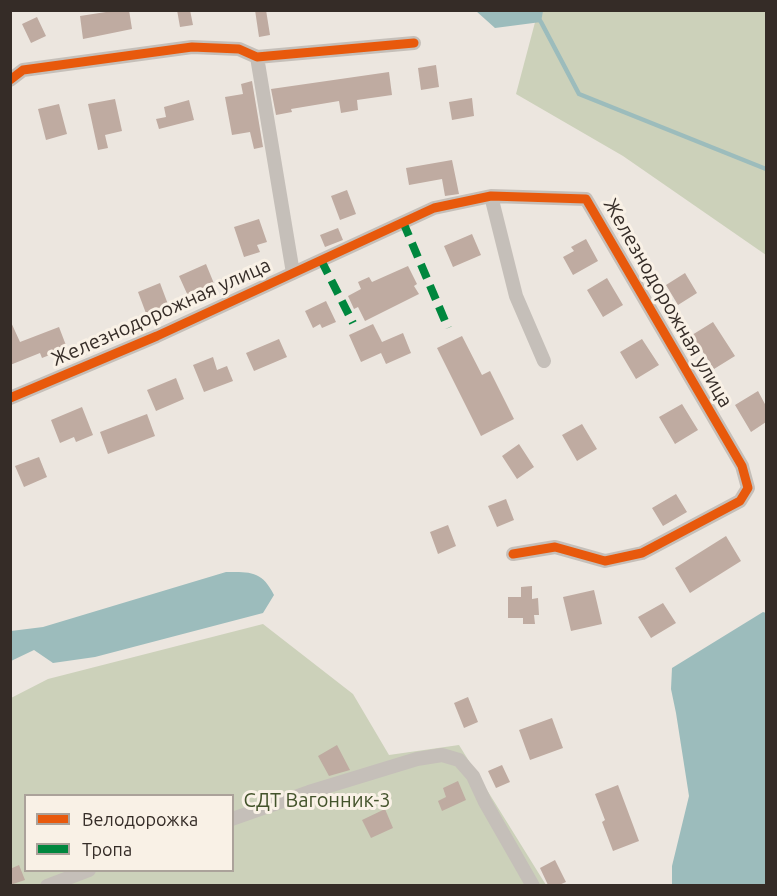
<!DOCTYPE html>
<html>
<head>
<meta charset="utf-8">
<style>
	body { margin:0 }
	#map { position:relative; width:777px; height:896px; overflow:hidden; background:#ece6df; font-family:Ubuntu,sans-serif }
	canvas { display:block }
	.frame { position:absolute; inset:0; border:12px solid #352c27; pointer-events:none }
	.legend { position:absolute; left:24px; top:794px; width:210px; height:78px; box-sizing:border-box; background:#f9f1e6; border:2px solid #aba29a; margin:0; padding:8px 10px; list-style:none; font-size:18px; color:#352c27 }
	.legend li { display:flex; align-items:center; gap:12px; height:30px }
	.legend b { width:30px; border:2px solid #aba29a }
</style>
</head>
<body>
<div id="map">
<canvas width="777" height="896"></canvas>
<div class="frame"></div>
<ul class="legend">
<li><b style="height:8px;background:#e8590c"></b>Велодорожка</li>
<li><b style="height:8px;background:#00873e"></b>Тропа</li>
</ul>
</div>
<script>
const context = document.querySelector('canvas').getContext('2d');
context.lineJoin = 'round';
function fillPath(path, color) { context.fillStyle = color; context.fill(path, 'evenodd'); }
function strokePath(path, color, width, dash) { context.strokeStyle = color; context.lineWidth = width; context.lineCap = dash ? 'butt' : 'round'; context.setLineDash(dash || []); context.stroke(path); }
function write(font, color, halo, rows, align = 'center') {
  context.font = font + ' Ubuntu,sans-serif'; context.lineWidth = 6; context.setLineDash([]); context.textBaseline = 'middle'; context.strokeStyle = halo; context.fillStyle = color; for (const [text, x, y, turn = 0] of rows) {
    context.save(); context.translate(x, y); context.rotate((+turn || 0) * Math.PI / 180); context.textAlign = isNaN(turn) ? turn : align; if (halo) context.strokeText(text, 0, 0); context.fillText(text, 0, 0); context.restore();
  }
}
fillPath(new Path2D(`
	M538,11h228v244l-143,-99 -107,-62z
	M263,624l90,70 36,61 70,-10 87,140 -535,1v-188l37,-19zM26,796h206v74h-206z`), '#ccd1ba');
fillPath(new Path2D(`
	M476,11h-1h68l-2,11 -46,6z
	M226,572c25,0 36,-1 48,23l-11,18 -168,44 -42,6 -19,-13 -23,11v-30l32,-4z
	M763,612l3,1v272h-94v-19l17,-70 -13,-83 -5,-24 1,-21z`), '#9cbcbc');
strokePath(new Path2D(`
	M532,10l9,12 38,72 187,75`), '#9cbcbc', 4.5);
fillPath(new Path2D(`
	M119,10h10l3,19 -49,10 -3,-23z
	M177,10h13l3,15 -13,2z
	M255,10h11l4,25 -11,2z
	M37,17l9,19 -15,7 -9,-19z
	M436,65l3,22 -18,3 -3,-22z
	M389,72l3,23 -35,5 1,10 -17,3 -2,-12 -48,8 1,3 -16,3 -5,-26z
	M252,81l11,66 -9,2 -4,-17 -18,3 -7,-38 18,-3 -2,-10z
	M472,98l2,18 -22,4 -3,-18z
	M115,99l7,32 -17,4 3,13 -10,2 -10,-46z
	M189,100l5,20 -35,9 -3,-10 10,-2 -2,-10z
	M59,104l8,30 -21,6 -8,-31z
	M452,160l7,34 -14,2 -3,-17 -33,6 -3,-17z
	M347,190l9,24 -16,6 -9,-24z
	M259,219l8,23 -10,3 3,7 -16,5 -10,-30z
	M338,228l5,12 -18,7 -5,-12z
	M472,234l9,21 -28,12 -9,-21z
	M586,239l12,22 -25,14 -10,-18 11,-6 -3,-4z
	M206,264l9,22 -26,12 -10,-22z
	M408,266l9,18 -3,2 5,8 -54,27 -7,-14 -4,2 -6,-13 13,-7 -3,-7 11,-5 3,5z
	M685,273l12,20 -19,12 -12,-20z
	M607,278l16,27 -20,12 -16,-27z
	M160,283l9,24 -22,9 -9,-24z
	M326,301l10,21 -14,6 -2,-4 -7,4 -8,-17z
	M10,320l10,22 39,-15 8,21 -25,10 -2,-5 -30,12z
	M713,322l22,34 -21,13 -22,-34z
	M373,324l9,18 21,-9 8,20 -25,11 -5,-11 -20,9 -12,-27z
	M462,336l20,39 8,-4 24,48 -33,17 -44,-88z
	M279,339l8,18 -33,14 -8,-18z
	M642,339l17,26 -23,14 -16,-27z
	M213,357l4,13 10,-4 6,15 -29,11 -11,-27z
	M176,378l8,21 -28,12 -9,-21z
	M758,391l8,15v16l-15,10 -16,-27z
	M682,404l16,26 -23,14 -16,-27z
	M82,407l11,28 -17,7 -2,-5 -14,6 -9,-23z
	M147,414l8,22 -47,18 -8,-22z
	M582,424l15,25 -20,12 -15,-26z
	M519,444l15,23 -17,12 -15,-23z
	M39,457l8,20 -23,10 -9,-21z
	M676,494l11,18 -24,14 -11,-18z
	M506,499l8,21 -17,7 -9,-21z
	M448,525l8,21 -18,8 -8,-22z
	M726,536l15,25 -51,32 -15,-25z
	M532,586v13l6,-1 1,17h-5l1,9h-12v-6h-15v-21h13v-10z
	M594,590l8,34 -31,7 -8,-34z
	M663,603l13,20 -25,15 -13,-21z
	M468,697l10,25 -14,6 -10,-25z
	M552,718l11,30 -33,12 -11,-30z
	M337,745l13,25 -21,6 -11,-20z
	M502,765l8,17 -14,6 -8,-17z
	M458,781l8,19 -24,11 -4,-10 8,-4 -3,-9z
	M618,785l21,56 -26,10 -11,-29 3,-2 -10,-26z
	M385,809l8,19 -22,10 -9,-18z
	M555,860l11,22 -7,3h-11l-8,-17z
	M19,865l6,15 -15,5v-16z`), '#bfaba1');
strokePath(new Path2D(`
	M257,57l36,216
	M10,80l13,-10 169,-23 47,2 18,8 157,-14
	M491,196l25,100 28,65
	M10,398l147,-62 277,-128 57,-12 95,3 156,267 6,22 -8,13 -98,52 -37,8 -50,-14 -42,7
	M232,819l77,-27 108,-33 25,-4 17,5 14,16 12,26 48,84
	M47,886l42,-16`), '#c5bfb9', 14);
strokePath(new Path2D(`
	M403,222l45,106
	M321,260l32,63`), '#00873e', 8, [15, 8]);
strokePath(new Path2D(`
	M10,80l13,-10 169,-23 47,2 18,8 157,-14
	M10,398l147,-62 277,-128 57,-12 95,3 156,267 6,22 -8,13 -98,52 -37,8 -50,-14 -42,7`), '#e8590c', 9);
write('20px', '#352c27', '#f9f1e6', [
	["Железнодорожная улица",668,303,60],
	["Железнодорожная улица",161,312,-24]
]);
write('20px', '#43532b', '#f9f1e6', [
	["СДТ Вагонник-3",317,800]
]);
</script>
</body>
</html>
